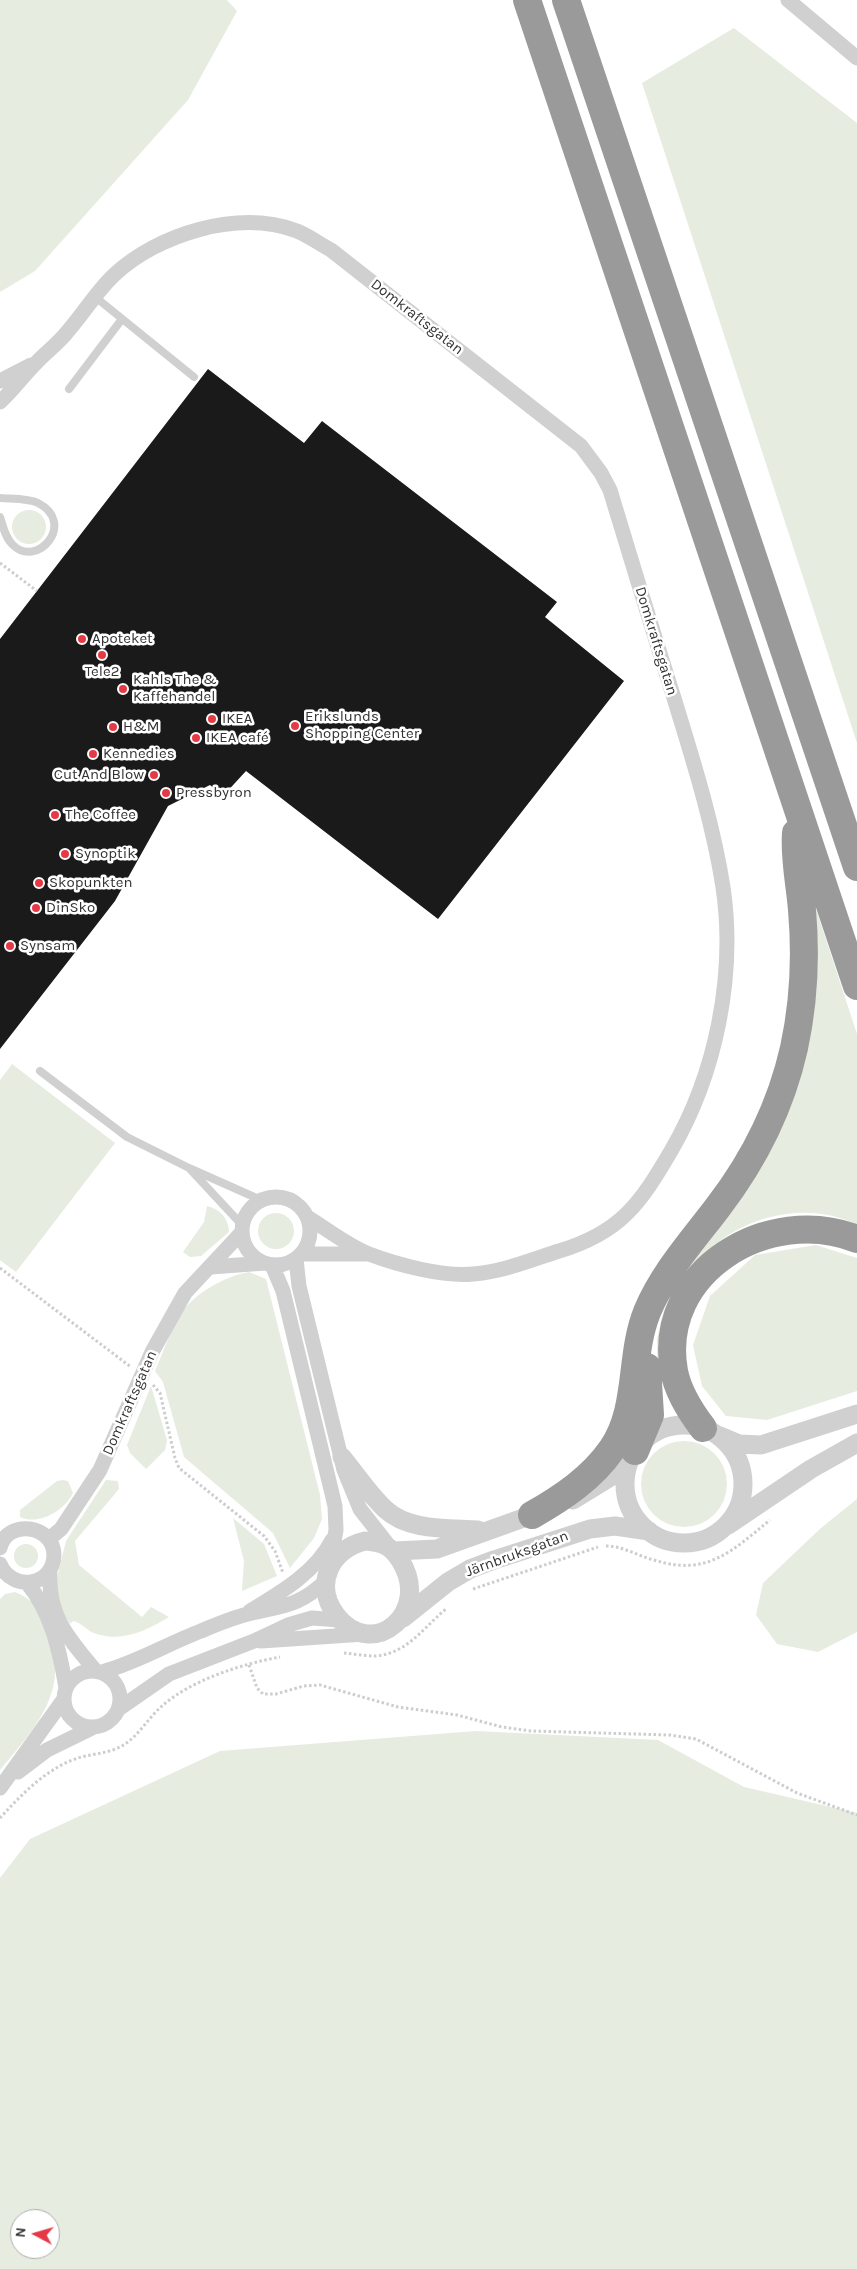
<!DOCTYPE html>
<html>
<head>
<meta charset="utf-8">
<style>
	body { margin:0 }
	#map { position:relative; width:857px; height:2269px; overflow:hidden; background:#fff; font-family:Karla,sans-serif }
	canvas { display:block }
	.north { position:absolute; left:10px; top:2209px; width:50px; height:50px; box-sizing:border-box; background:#fff; border:1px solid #adadad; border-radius:50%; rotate:276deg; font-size:14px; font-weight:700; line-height:20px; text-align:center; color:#333 }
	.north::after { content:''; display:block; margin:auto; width:18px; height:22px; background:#e63946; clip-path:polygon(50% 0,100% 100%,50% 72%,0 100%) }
</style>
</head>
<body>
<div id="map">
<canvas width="857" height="2269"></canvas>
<div class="north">N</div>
</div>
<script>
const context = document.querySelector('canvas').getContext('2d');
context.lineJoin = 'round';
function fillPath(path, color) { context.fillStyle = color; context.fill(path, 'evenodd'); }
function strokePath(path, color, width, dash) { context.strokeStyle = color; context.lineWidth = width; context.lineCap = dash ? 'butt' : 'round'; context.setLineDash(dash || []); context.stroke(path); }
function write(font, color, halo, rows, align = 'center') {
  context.font = font + ' Karla,sans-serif'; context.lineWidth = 5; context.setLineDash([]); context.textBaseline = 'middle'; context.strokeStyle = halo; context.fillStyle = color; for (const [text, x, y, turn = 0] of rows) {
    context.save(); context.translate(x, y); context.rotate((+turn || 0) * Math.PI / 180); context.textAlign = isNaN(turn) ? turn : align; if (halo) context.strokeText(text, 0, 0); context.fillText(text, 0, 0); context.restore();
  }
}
fillPath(new Path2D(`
	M0,0h227l10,11 -49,89 -153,171 -35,21z
	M734,28l123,95v620l-215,-660z
	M12 527a17 17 0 1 1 34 0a17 17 0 1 1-34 0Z
	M816,909l41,125v191c-58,-30 -142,-2 -172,56 -4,8 -5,18 -7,26 -5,20 -10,40 -15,59h-6v-27l6,-26 9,-21 22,-39 53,-66z
	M12,1064l103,79 -99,129 -16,-12v-180z
	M207,1206c13,3 22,13 22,26l-28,24 -11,1 -7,-5 21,-30z
	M258 1231a18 18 0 1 1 36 0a18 18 0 1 1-36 0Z
	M816,1245l41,13v133l-90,29 -41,-4 -24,-30 -9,-41 17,-49 45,-41z
	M249,1272l17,7 54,216 2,24 -8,19 -24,30 -17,-35 -89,-76 -21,-75 -8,-11c8,-18 15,-40 26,-57 13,-21 45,-38 68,-42z
	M151,1386l16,54 -2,10 -19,19 -16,-16 -3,-8z
	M641 1484a43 43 0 1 1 86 0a43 43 0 1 1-86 0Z
	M63,1480l5,1 5,12c-8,17 -34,33 -53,24v-7l37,-29z
	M106,1480l12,1 1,8 -44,52 4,24 63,52 9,-10 18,10c-23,14 -48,26 -75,16 -8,-3 -13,-11 -21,-12l-3,3 -9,-13 -6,-26 11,-44z
	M857,1499v133l-39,20 -41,-8 -21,-29 7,-32 58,-55z
	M233,1518l31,26 13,32 -35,15 2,-30z
	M14 1556a12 12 0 1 1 24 0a12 12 0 1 1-24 0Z
	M15,1592c23,10 24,18 31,41 4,11 9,25 9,37 1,38 -33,73 -55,100v-171l5,-5z
	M476,1731l182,9 86,47 113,26v456h-857v-391l30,-39 190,-88zM20,2219h30v30h-30z`), '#e6ecdf');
fillPath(new Path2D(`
	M208,369l96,74 18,-22 235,181 -12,15 79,64 -186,238 -192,-148 -23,25 -13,-11 -42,21 -53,95 -115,148v-410z`), '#1a1a1a');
strokePath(new Path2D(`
	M0,563l37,28
	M0,1268l131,99
	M153,1385l7,8 15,65 4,10 85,68 11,15 8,22
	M606,1546c17,0 32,10 48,14 53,17 78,-9 116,-40
	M473,1589l125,-42
	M344,1653c10,1 21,3 31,3 32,-2 49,-29 71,-47
	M249,1665l8,23 6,6h13l28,-8 16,-1 78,22 59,8 45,12 29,4 139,4 26,4 101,54 60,22
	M0,1818c22,-24 47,-50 78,-60 16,-5 32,-4 47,-14 14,-9 24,-27 37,-38 29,-26 80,-42 118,-49`), '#cdcdcd', 3, [2.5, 2.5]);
strokePath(new Path2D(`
	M94,296l100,81
	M69,389l53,-70
	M0,498c11,1 28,0 38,5 39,20 -1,66 -25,42 -8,-7 -10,-19 -13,-28
	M40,1071l87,66 62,31
	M242,1225l-53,-57 72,32`), '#d0d0d0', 8);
strokePath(new Path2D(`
	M788,0l69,58
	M0,381l31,-16
	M0,402c13,-12 23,-26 36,-39 10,-11 23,-20 32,-32 16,-18 28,-39 46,-56 44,-41 124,-66 183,-44 12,5 23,13 34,19l250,196 20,27 9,17c21,69 42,139 64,208 19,62 39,125 49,189 13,88 -7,187 -52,264 -31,53 -51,82 -112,100 -28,9 -57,21 -86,23 -30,3 -75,-9 -104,-20 -21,-8 -42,-25 -62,-37
	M242 1231a34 34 0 1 1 68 0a34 34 0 1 1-68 0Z
	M302,1254h65
	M296,1259l3,27 45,184 16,39 29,37
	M272,1265l11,26 52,215 1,24 -7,40
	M211,1267l54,-4
	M49,1539l12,-10 39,-59 52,-118 33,-59 57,-61
	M0,1548c7,-30 54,-23 54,7 -1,32 -42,37 -54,9
	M50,1570c-3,45 18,68 45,100
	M27,1583c24,28 33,69 39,105
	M250,1611c30,-18 66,-39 82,-71
	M261,1641l104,-7
	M64 1699a28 28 0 1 1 56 0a28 28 0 1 1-56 0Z
	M102,1672c34,-9 65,-28 99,-41 14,-6 29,-12 43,-16 38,-10 52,-6 83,-35
	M120,1708l49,-34 85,-33 34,-16 24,-7 28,2
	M18,1772l29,-22 45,-22
	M0,1788l64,-89`), '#d0d0d0', 15);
strokePath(new Path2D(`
	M625 1484a59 59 0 1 1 118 0a59 59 0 1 1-118 0Z
	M720,1436l19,8 22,1 96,-31
	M342,1457c14,17 27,37 43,52 23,22 63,19 93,21
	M573,1500l54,-33
	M728,1525l83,-56 46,-26
	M365,1541c17,1 26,5 35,19 33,51 -27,103 -64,55 -23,-31 -5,-66 29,-74z
	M394,1551l43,-2 106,-38
	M403,1618l45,-36 22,-13 24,-9 96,-31 25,-3 34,5`), '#d0d0d0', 19);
strokePath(new Path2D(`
	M527,0l330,986
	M566,0l291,867
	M703,1428c-13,-17 -25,-36 -29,-57 -18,-101 96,-167 183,-132
	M635,1451l15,-36 -3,-48
	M532,1515c30,-17 60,-37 80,-66 28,-41 17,-92 35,-137 16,-39 46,-72 71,-105 36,-47 63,-101 76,-159 10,-46 12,-92 8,-138 -2,-26 -8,-51 -6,-77`), '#9a9a9a', 28);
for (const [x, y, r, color] of [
	[82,639,5,"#e63946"],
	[102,655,5,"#e63946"],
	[123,689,5,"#e63946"],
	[212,719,5,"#e63946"],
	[295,726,5,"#e63946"],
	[113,727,5,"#e63946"],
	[196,738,5,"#e63946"],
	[93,754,5,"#e63946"],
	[154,775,5,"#e63946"],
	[166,793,5,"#e63946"],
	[55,815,5,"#e63946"],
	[65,854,5,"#e63946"],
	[39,883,5,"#e63946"],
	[36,908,5,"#e63946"],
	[10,946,5,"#e63946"]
]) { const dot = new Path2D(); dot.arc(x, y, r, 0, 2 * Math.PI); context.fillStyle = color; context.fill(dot); strokePath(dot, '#fff', 2); }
write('15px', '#333', '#fff', [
	["Domkraftsgatan",417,317,38],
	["Domkraftsgatan",656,641,73],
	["Domkraftsgatan",130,1403,-66],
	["Järnbruksgatan",517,1554,-20]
]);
write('15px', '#333', '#fff', [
	["Apoteket",92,639],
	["Tele2",102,672,"center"],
	["Kahls The &",133,680],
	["Kaffehandel",133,697],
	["Erikslunds",305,717],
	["Shopping Center",305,734],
	["IKEA",222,719],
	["H&M",123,727],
	["IKEA café",206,738],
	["Kennedies",103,754],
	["Cut And Blow",144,775,"right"],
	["Pressbyron",176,793],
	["The Coffee",65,815],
	["Synoptik",75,854],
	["Skopunkten",49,883],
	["DinSko",46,908],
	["Synsam",20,946]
], 'left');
</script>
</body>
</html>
